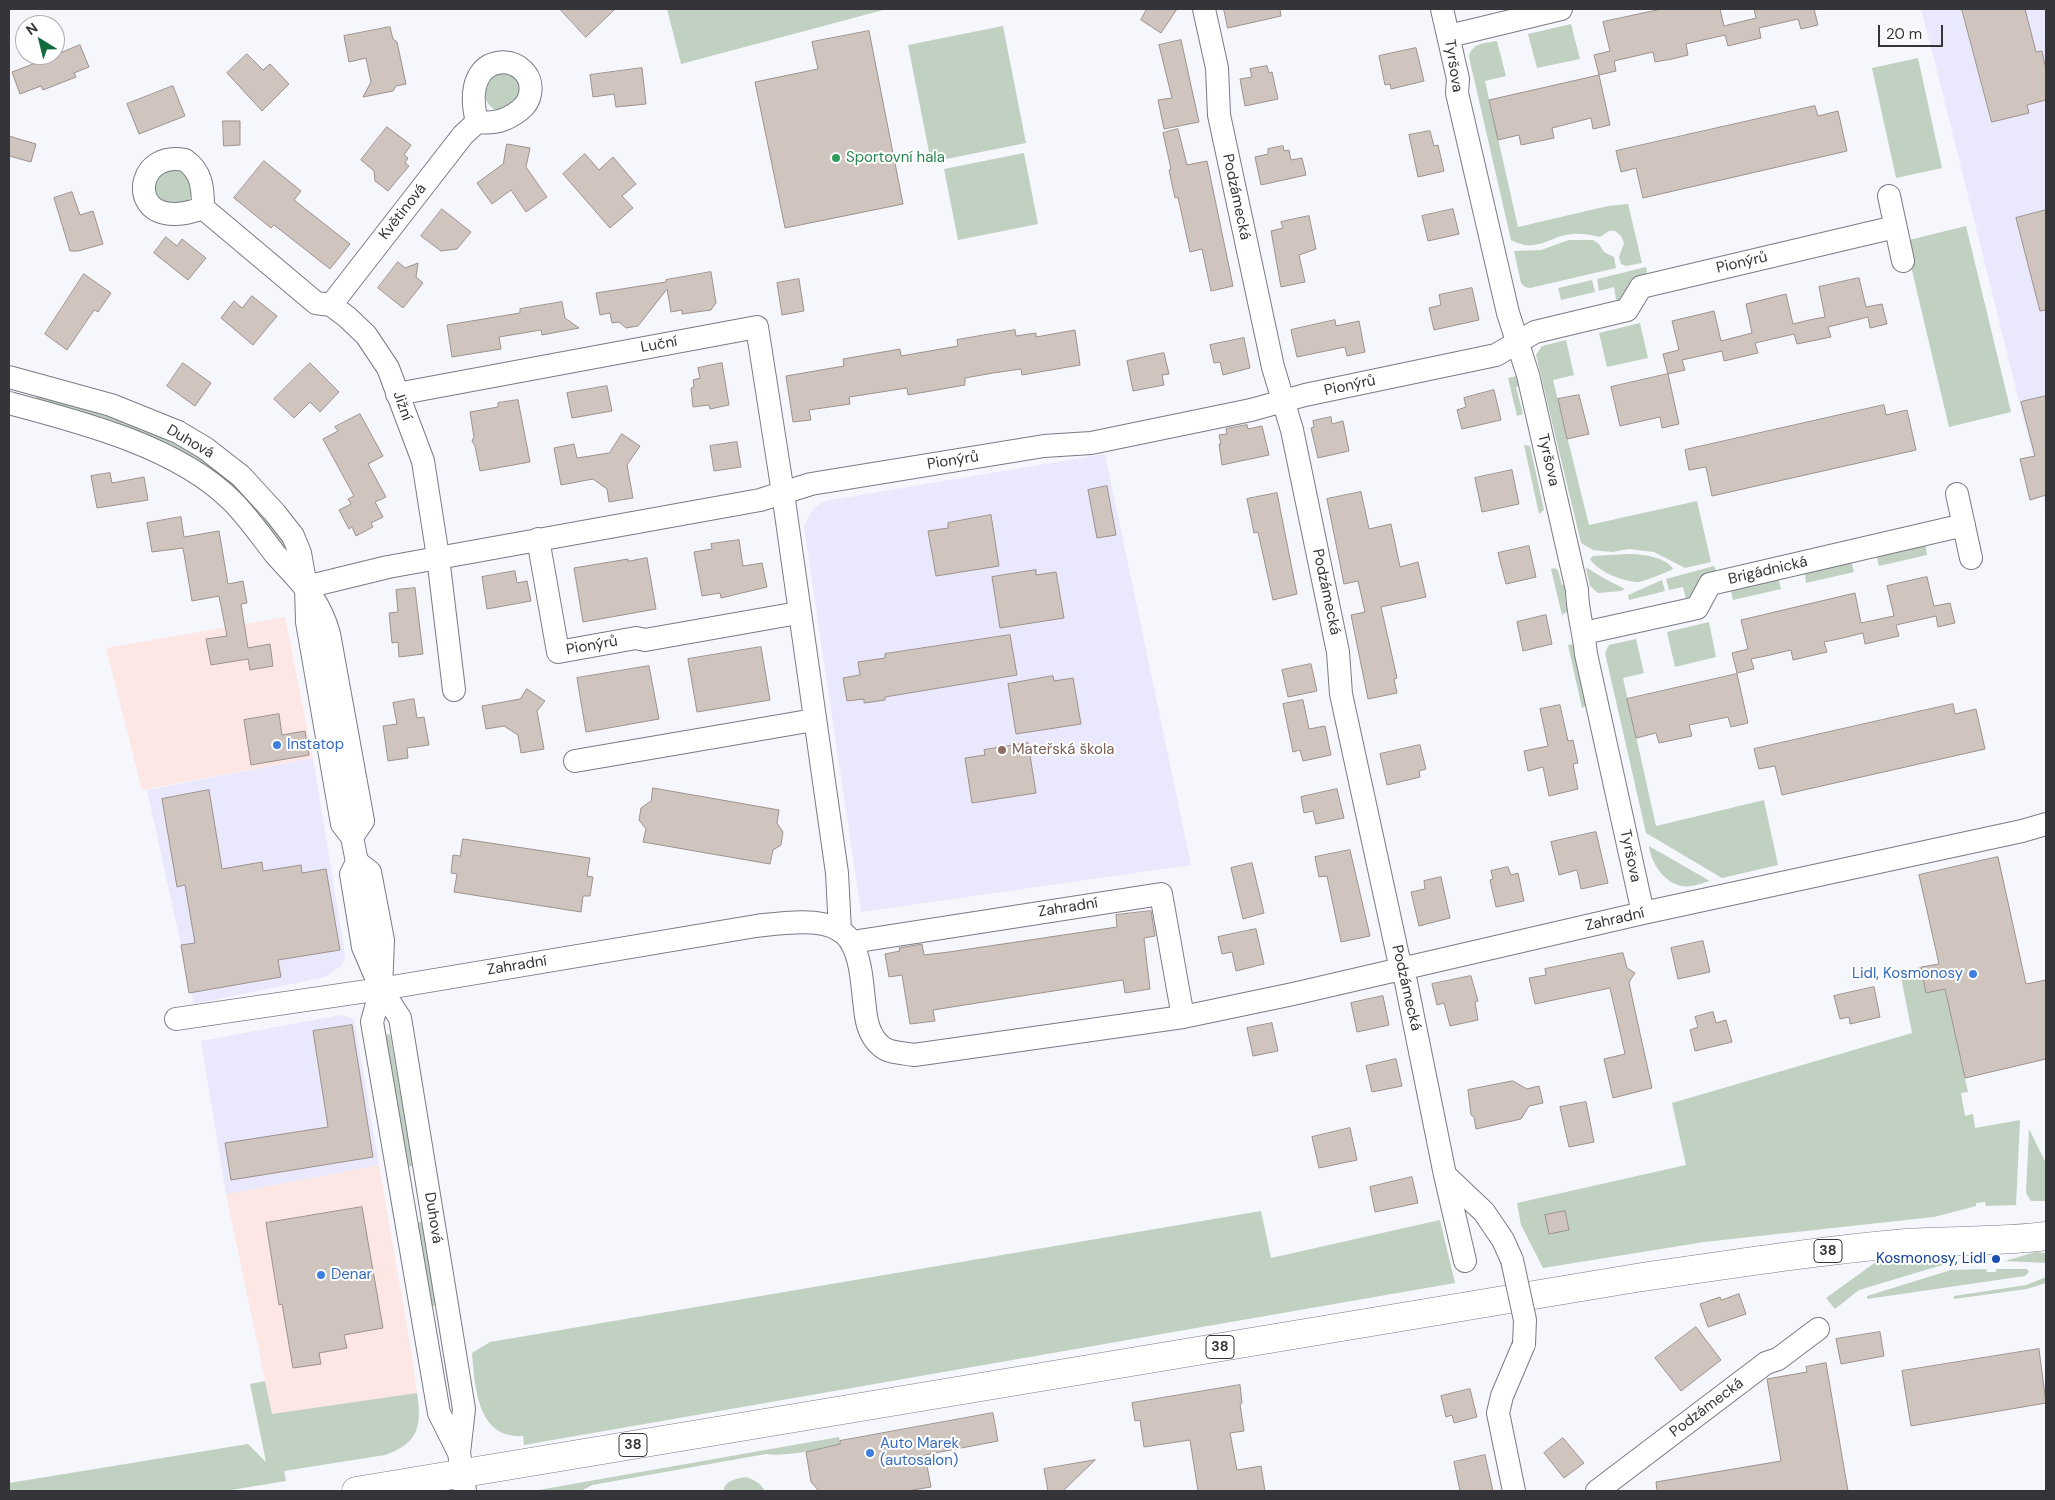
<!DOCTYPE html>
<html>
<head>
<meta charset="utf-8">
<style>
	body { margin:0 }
	#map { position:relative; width:2055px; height:1500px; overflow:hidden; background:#f6f6fd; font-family:"DM Sans",sans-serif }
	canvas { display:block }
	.frame { position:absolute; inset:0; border:10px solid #353439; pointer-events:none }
	.north { position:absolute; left:15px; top:15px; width:50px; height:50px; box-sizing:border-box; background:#fff; border:1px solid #aeaeb0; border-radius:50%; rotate:324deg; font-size:14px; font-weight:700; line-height:20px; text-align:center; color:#353439 }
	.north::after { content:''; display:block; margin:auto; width:18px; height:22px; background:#136c40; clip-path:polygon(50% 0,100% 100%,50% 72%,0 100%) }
	.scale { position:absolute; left:1878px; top:25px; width:65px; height:22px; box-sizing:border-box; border:2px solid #353439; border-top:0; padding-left:6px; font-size:15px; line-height:18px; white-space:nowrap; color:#353439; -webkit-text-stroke:4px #fff; paint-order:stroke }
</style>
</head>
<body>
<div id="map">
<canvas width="2055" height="1500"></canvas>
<div class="frame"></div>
<div class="north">N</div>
<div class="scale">20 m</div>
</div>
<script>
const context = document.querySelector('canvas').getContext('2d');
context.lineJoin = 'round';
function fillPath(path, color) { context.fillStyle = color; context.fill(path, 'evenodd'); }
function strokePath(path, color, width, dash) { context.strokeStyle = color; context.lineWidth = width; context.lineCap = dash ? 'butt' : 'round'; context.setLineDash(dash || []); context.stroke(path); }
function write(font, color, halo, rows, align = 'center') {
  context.font = font + ' "DM Sans",sans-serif'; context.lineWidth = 4; context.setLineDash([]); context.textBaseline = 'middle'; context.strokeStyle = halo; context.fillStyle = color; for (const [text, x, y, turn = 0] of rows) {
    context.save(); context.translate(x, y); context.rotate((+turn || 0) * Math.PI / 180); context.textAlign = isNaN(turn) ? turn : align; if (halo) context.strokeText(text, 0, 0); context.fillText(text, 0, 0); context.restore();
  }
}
fillPath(new Path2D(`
	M285,617l28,141 -171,32 -36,-142z
	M379,1165l33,191 7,52 -135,63 -58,-277z`), '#fde7e4');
fillPath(new Path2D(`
	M1921,9h125v500l-113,-454z
	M1105,454l86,411 -330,47 -57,-385 6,-13 6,-7 9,-6z
	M313,758l31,191 1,8 -4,9 -16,11 -131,27 -47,-214z
	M341,1015l13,4 25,146 -153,29 -25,-153z`), '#e9e8fc');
fillPath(new Path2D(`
	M667,9h220l-206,55z
	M1571,24l9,35 -43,9 -9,-34z
	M1003,26l23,117 -95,19 -23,-117z
	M1497,41l9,35 -21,5 33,146 90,-21 20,-2 14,59 -16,3 -5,-2 -2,-7 5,-14 -3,-7 -6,-5h-6l-9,6c-9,-2 -18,-4 -28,-3 -24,2 -34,20 -61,6l-42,-183c2,-14 17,-14 28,-16z
	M1918,58l24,110 -46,10 -24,-110z
	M499,71l18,5 5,23 -24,12c-15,-6 -13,-17 -12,-30z
	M1024,153l14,71 -80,16 -14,-71z
	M165,169l21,1 7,23 -5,8 -20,5c-15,-13 -19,-22 -3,-37z
	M1966,226l45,186 -62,15 -44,-186z
	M1569,240h24l6,4 5,8 10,5 2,11 -86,20 -5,-1 -4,-4 -7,-32 27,-1z
	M1646,267l1,5 -2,4 -14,4 -9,20 -3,1 -3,-2 -2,-12 -15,4 -2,-12z
	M1592,280l3,12 -34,8 -3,-12z
	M1640,323l8,35 -41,9 -8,-34z
	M1566,340l8,35 -21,5 36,145 108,-24 14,61 -26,6 -31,-16 -25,-3 -17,3 -19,-2 -12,-7 -45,-188 6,-9z
	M1520,375l3,10 -7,2 7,27 -6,2 -9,-38z
	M35,393l103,33 46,20 41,28 49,53 19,30 -39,-44 -217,-112z
	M1524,445l6,1 14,64 -5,4z
	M1922,544l4,3 1,8 -48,11 -2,-8 2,-4z
	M1629,554c13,0 37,3 44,15 -6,3 -28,12 -34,13 -15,0 -41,-10 -49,-23l3,-3z
	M1849,561l3,3 2,8 -48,11 -1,-8 2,-4z
	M1714,566l2,4 -2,5 -14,3 -9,21h-5l-3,-12 -14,3 -3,-11z
	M1555,568l3,2 4,15 5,-1 2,9 -4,6 3,12 -6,4 -11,-46z
	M1587,568l18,11 20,10 -4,2 -23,2 -8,-7 -4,-17z
	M1776,578l3,3 2,8 -48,11 -2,-9 2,-4z
	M1662,580l3,11 -36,9 -1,-5z
	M1709,622l7,35 -41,10 -8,-35z
	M1636,639l8,34 -21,5 33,148 108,-26 14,65 -56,13 -76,-45 -41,-180 4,-8z
	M1575,644l14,60 -7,4 -14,-63z
	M1649,846l61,35c-8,2 -19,7 -28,5 -18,-3 -31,-23 -33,-40z
	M1921,967l5,26 19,-4 23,103 -7,1 4,23 8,-2 2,14 45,-8 -4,85 -30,1 -1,-4 -9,1v3l-42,11 -230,25 -161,26 -22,-43 -4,-22 169,-38 -14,-62 240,-70 -12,-61z
	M390,1034l23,132 -6,1 -22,-132z
	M2029,1129l17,34v38h-15l-5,-8z
	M1261,1211l10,47 169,-38 15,63 -931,162 -1,-9c-46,3 -48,-49 -51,-83l18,-11z
	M417,1222h6l14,84h-7z
	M2035,1252l11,1v10l-41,-2z
	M1884,1256l65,7 -90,27 -24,19 -9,-11z
	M1986,1269l1,3h9v-3h31l2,3 -4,4 -158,23v-3l84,-26z
	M2046,1277v6l-19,6 -73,10v-3l72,-11z
	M265,1381l7,33 145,-21c5,33 2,50 -32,62l-101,16 2,10 -61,10h-216v-8l239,-39 18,18 -16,-78z
	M839,1437l1,7c-24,5 -49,13 -74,10l-174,31 -11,6h-48z
	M746,1477c9,3 14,6 19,14h-42c3,-11 12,-12 23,-14z`), '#c0d1c1');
const building = new Path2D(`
	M560,9h55l-29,28z
	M1147,9h30l-16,24 -20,-13z
	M1224,9h56l1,7 -53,12z
	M1662,9h58l4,17 32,-8 -2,-9h60l4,16 -17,4 -3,-10 -39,9 2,10 -33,8 -3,-11 -39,9 2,11 -16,4 -17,3 -2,-10 -39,9 2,10 -17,4 11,50 -17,4 -2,-11 -39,10 2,10 -33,7 -2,-10 -21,5 -9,-40 110,-25 -5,-20 16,-4 -7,-29z
	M1962,9h63l11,43 6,-1 4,19v30l-19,5 2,8 -37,9z
	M390,27l3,12 4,3 9,42 -10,2 -3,5 -30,6 8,-15 -5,-24 -17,4 -5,-26z
	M869,31l34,173 -118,24 -30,-146 63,-13 -6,-27z
	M1181,40l18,82 -35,7 -6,-29 14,-2 -13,-53z
	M80,45l9,22 -15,6 2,4 -33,13 -2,-4 -21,8 -8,-22 21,-8 -3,-9h25z
	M1416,48l8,33 -33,8 -1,-5 -5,1 -6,-29z
	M247,54l16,16 7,-6 19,20 -27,27 -35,-38z
	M1267,66l2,7 3,-1 6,27 -33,7 -5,-27 12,-2 -2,-8z
	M642,68l4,36 -30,3 -2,-13 -21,3 -3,-22z
	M173,86l12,30 -46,18 -12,-30z
	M1815,106l3,10 20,-5 9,40 -204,47 -7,-30 -15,4 -5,-21z
	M223,121h17v24l-16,1z
	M387,127l24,18 -7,10 4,3 -3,5 4,3 -21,25 -13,-10 -1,-10 -13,-11z
	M1178,129l9,36 20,-4 26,125 -22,5 -9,-42 -12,3 -12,-55 -3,1 -6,-28 2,-1 -8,-36z
	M1430,131l4,15 4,-1 6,26 -26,6 -9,-42z
	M9,136l27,8 -5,18 -22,-6z
	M507,144l23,4 -4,19 21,30 -21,15 -15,-22 -19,14 -15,-21 26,-19z
	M1283,146l1,5 5,-1 2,10 11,-2 4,17 -45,10 -6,-28 13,-3v-5z
	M585,154l14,16 14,-13 23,27 -14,12 11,12 -23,20 -47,-54z
	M264,161l37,30 -7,9 56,44 -20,25 -56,-44 -3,3 -37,-30z
	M72,192l8,23 13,-4 10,33 -25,7h-8l-16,-53z
	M442,209l29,23 -14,17 -16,2 -20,-15z
	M1453,209l6,25 -31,7 -6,-25z
	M2046,210v100l-6,1 -24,-93z
	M1309,216l7,33 -17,6 6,27 -24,5 -10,-56 12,-3 -2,-6z
	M166,237l11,9 5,-7 24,19 -18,22 -34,-27z
	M398,262l7,6 13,-5 -2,14 7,6 -20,25 -25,-20z
	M711,272l5,31 -5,7 -29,4v-4l-11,2 -4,-23 -29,37 -12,2 -7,-6 -7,1 -2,-10 -10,2 -4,-22 70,-11v-2z
	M84,274l27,19 -13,19 -4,-2 -27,40 -22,-16z
	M1859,278l7,29 16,-3 5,20 -17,4 -2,-11 -40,10 3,10 -34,7 -3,-10 -39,9 3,10 -34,8 -2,-10 -40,9 3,10 -17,4 -5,-20 16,-4 -7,-29 42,-10 7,30 31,-8 -6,-29 40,-10 7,30 16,-4 16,-3 -6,-30z
	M799,279l5,32 -22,4 -5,-32z
	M1472,288l7,32 -45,10 -5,-22 12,-3 -2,-10z
	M252,296l25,20 -24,29 -32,-27 13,-17 8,7z
	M562,302l3,16 14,10 -37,7 -1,-5 -42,7 2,12 -49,8 -5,-32 73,-12v-4z
	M1335,320l1,6 23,-5 6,31 -18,4 -2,-9 -48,10 -6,-27z
	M1015,330l1,6 20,-3v4l39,-7 5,35 -58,10 -1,-6 -28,4 -28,5v7l-57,10 -1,-7 -58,9 1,7 -41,6 2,10 -18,2 -7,-46 58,-10 -1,-7 57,-10 1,7 57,-10 -1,-6z
	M1244,338l6,30 -27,7 -3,-13 -6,1 -4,-18z
	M1164,353l5,21 -7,1 2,10 -31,6 -6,-30z
	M183,363l28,20 -16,23 -28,-20z
	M310,363l29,29 -19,20 -10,-10 -16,16 -20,-19z
	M722,363l7,42 -19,4 -1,-4 -16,2 -2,-19 3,-1 -1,-7 7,-2 -2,-10z
	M1668,374l11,50 -17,4 -2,-11 -40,9 -9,-39z
	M607,386l5,25 -40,7 -5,-25z
	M1494,390l7,30 -39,9 -5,-19 9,-3 -2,-9z
	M1579,395l10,39 -22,5 -9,-40z
	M2046,396v99l-16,5 -10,-41 15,-3 -14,-54z
	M518,400l12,62 -50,9 -5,-25 -3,-5 2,-4 -4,-25 28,-5v-4z
	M1884,405l2,10 21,-5 9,40 -204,46 -6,-29 -17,3 -4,-20z
	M360,414l23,42 -15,8 18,33 -11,5 8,15 -12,6 2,4 -17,9 -4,-9 -3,2 -10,-19 12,-6 -3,-5 6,-3 -31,-57 15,-8 -3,-4z
	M1331,417l1,7 11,-3 6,30 -31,7 -7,-30 3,-1 -1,-6z
	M1247,425l1,4 14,-3 7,29 -47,10 -3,-21h2l-2,-9 8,-1 -1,-5z
	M622,434l18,12 -13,19 6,33 -24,4 -2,-13 -14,-10 -32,6 -7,-37 20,-4 3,14 32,-5z
	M737,442l4,25 -27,4 -4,-25z
	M1512,470l7,34 -37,8 -7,-34z
	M110,473l2,10 32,-6 4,23 -51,8 -6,-32z
	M1107,486l9,49 -19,3 -9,-48z
	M1361,492l8,37 22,-5 9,43 18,-5 8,35 -45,10 16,71 -3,1 3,14 -29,6 -17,-84 14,-3 -7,-31 -14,3 -17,-85z
	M1277,493l20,101 -24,6 -15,-68 -4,1 -7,-34z
	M991,515l8,51 -63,10 -8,-45 20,-3v-5z
	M181,517l3,20 35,-6 9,53 15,-3 4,22 -6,1 7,44 22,-4 3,22 -23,4 -2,-11 -37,6 -5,-26 21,-3 -8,-40 -27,5 -9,-53 -31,4 -5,-29z
	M739,540l4,26 19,-3 5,24 -46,11 -1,-5 -18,3 -8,-44 18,-3 -1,-5z
	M1529,546l7,31 -30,7 -8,-31z
	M647,558l9,51 -73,13 -9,-54 54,-9v2z
	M1036,570v5l20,-3 8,46 -64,10 -8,-51z
	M515,571l2,12 10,-2 4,20 -44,8 -5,-32z
	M1927,577l7,29 16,-3 5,20 -17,4 -2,-11 -40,9 3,11 -34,8 -2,-11 -20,5 -19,4 3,10 -34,8 -2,-10 -21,5 -19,4 3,10 -17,4 -5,-20 16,-4 -7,-29 114,-27 6,30 33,-7 -7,-30z
	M415,588l8,66 -24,3 -1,-15 -6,1 -3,-30 9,-1 -2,-22z
	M1546,615l6,29 -29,7 -6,-29z
	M1010,635l7,40 -132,22v3l-21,3v-4l-17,2 -4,-23 17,-3 -2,-13 27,-4v-4z
	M761,647l9,53 -73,12 -9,-53z
	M1311,664l6,27 -29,6 -6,-27z
	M649,666l10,53 -73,13 -9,-54z
	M1737,674l11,49 -17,4 -3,-10 -39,8 3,11 -33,7 -3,-10 -20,5 -9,-39z
	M1053,676l1,5 19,-3 8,46 -65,10 -8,-50z
	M527,689l18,12 -8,10 7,38 -23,4 -3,-18 -14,-9 -18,3 -4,-23 38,-7z
	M414,699l3,19 7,-1 5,28 -22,3 1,10 -20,3 -5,-35 14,-2 -4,-21z
	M1303,700l6,29 16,-3 6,29 -28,6 -3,-11 -7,2 -10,-48z
	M1953,704l2,10 21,-5 9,40 -203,46 -7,-29 -16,3 -5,-20z
	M1560,705l8,36 5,-1 5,23 -5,1 5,25 -29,7 -6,-29 -15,4 -4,-20 24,-5 -8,-37z
	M279,714l3,21 23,-4 4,24 -58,10 -7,-45z
	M1028,743l8,50 -64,10 -7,-45 20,-3 -1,-5z
	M1420,745l6,24 -7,2 1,6 -33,8 -7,-31z
	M653,788l126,22 -2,13 6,9 -2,13 -8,5 -3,14 -127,-22 3,-13 -7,-9 2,-12 10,-7z
	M1337,789l7,29 -28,6 -3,-13 -9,2 -3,-16z
	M209,790l13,79 40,-7 1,9 38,-6 1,8 24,-4 14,81 -62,10 3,17 -92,16 -8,-48 14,-2 -10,-58 -8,2 -15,-88z
	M1596,832l12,51 -27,6 -4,-19 -18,5 -8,-33z
	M463,839l127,19 -3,18 6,1 -3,19h-7l-2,16 -127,-20 3,-18 -6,-1 2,-18 7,1z
	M1350,850l20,86 -29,6 -14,-66 -8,1 -4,-20z
	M1998,857l28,127 20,-4v79l-81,19 -20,-89 -19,4 -5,-26 18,-3 -20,-89z
	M1252,863l12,50 -21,6 -12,-51z
	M1508,867l3,8 7,-2 6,28 -28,6 -6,-27 3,-1 -2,-8z
	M1441,877l9,41 -31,8 -8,-34 14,-3 -1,-8z
	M1151,911l4,25 -11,2 6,51 -25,4 -2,-13 -190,30 2,11 -25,3 -8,-49 -13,2 -4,-23 15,-3 -1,-3 23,-4 2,11 25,-3 168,-25 -1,-12z
	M1256,929l8,35 -28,7 -4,-19 -10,2 -4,-17z
	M1703,941l7,31 -32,7 -7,-31z
	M1623,953l4,15 8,5 -6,9 3,15 20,91 -39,10 -9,-39 21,-5 -15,-66 -75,16 -6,-26 17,-3 -1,-6z
	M1471,976l7,25 -3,1 3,18 -28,6 -6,-23 -7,2 -5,-21z
	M1874,987l6,30 -30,7 -1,-7 -9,2 -6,-23z
	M1383,996l6,29 -32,7 -6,-29z
	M1713,1012l3,11 10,-3 6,22 -37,9 -5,-21 8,-3 -3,-10z
	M1272,1023l6,28 -25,5 -6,-28z
	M352,1025l21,132 -142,23 -6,-37 103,-16 -15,-96z
	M1396,1059l6,27 -30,6 -6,-26z
	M1513,1081l14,8 12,-3 4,17 -14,3 -8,13 -45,10 -2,-12 -3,-2 -3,-25z
	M1586,1102l8,40 -25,5 -9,-40z
	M1350,1128l7,32 -38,8 -7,-31z
	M1412,1177l6,26 -43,9 -5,-25z
	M362,1207l21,121 -39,7 3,13 -28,5 2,11 -28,4 -11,-64 -3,1 -13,-82z
	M1565,1211l4,19 -20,4 -4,-19z
	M1739,1294l7,20 -38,13 -8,-23 20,-7 1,3z
	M1696,1327l25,33 -40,31 -26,-33z
	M1880,1332l4,24 -43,8 -5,-25z
	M2039,1349l7,54 -135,23 -9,-55z
	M1826,1363l22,128h-191l-1,-9 125,-21 -14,-82 40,-7 -1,-5z
	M1240,1385l2,18 -2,1 4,27 -14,2 7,37 24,-4 4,25h-67l-8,-51 -46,7 -4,-27 -5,1 -3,-18z
	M1470,1389l7,28 -23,6 -2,-8 -6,2 -5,-21z
	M993,1413l5,28 -73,14 6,32 -24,4h-88l-8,-9 -5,-30 34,-8v-3z
	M1563,1438l21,25 -20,15 -20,-25z
	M1485,1455l8,36h-33l-6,-29z
	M1095,1460l-32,31h-15l-4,-22z`);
fillPath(building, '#d0c4be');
strokePath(building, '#9d928c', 1);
const minor = new Path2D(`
	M1204,9l13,59 2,47 54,252 19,63 46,222 3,42 57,262 8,26 39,193 39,37 19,28 9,20
	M1442,9l16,70 -1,14 51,220 20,62 49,215c0,21 7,42 9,64l57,259
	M1449,36l112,-27
	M1889,196l14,65
	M203,208c0,-20 -1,-36 -18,-48 -45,-9 -55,46 -20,53 13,3 26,-1 38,-5l113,95 15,2 16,12 19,18 22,33 35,93 15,96 16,133
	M331,305l132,-170 14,-13c-20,-80 61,-69 53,-28 -1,6 -5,12 -10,16 -14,11 -26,14 -43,12
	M9,377l102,28 67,27 27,16 36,28 34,37 18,23 7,17 6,34 1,35 35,202 10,13 5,25 13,10 13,68 -2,49 -9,33 67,391 20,40
	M397,394l360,-67 26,166 54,380 3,58
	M9,403c72,19 169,44 223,98 16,16 29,35 43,53 24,27 44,43 54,80l34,187 -11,16
	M1957,494l14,64
	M538,539l20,113 78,-14 9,2 153,-27
	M306,587l82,-20 372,-67 51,-16 233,-38 47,-3 160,-33 54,-15 191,-40 39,-23 92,-22 14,-23 254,-60
	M1584,633l113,-25 13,-24 254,-59
	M575,761l239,-41
	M357,862l-6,12 12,73 18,42 19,29 64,391 -5,44 6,38
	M852,942l309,-48 22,123
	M176,1019l205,-30 375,-63c27,-3 81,-13 96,18 10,18 10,43 13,64 1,13 5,29 16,38 7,7 23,7 33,9l269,-38 110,-23 350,-81 379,-82 24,-7
	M1445,1175l20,86
	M1514,1491l-16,-78 4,-17 22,-52
	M1597,1491l169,-128 12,-4 40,-30`);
const primary = new Path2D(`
	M356,1491l1280,-213c90,-13 179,-27 270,-35 47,-3 94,-1 140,-7`);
strokePath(minor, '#7b7a85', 24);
strokePath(primary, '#7b7a85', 29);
strokePath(minor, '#fff', 22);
strokePath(primary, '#fff', 28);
const minorBridge = new Path2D(`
	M1512,1260l13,60 -1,24`);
strokePath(minorBridge, '#7b7a85', 24, []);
strokePath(minorBridge, '#fff', 22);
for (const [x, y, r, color] of [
	[836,158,5,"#2e9e5b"],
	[277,745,5,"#3f7fe0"],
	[1002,750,5,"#8d6e63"],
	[1973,974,5,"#3f7fe0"],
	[1996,1259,5,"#1a4fb4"],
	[321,1275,5,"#3f7fe0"],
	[870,1453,5,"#3f7fe0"]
]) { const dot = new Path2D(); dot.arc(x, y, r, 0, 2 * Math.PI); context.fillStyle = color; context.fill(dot); strokePath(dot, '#fff', 2); }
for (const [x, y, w] of [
	[1828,1251,28],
	[1220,1347,28],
	[633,1445,28]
]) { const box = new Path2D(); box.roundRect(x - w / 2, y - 11.5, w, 23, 4); context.fillStyle = '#fff'; context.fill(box); strokePath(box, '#353439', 1); }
write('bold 14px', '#353439', null, [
	["38",1828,1251],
	["38",1220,1347],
	["38",633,1445]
]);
write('15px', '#353439', '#fff', [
	["Tyršova",1453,66,81],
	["Podzámecká",1236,197,78],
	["Květinová",403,212,-52],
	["Pionýrů",1742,263,-13],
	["Luční",659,345,-10],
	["Pionýrů",1350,386,-12],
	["Jižní",402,406,70],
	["Duhová",190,442,30],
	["Tyršova",1548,460,77],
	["Pionýrů",953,461,-9],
	["Brigádnická",1768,571,-13],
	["Podzámecká",1326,592,78],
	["Pionýrů",592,646,-10],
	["Tyršova",1630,856,78],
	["Zahradní",1068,908,-9],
	["Zahradní",1615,920,-13],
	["Zahradní",517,966,-9],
	["Podzámecká",1406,988,77],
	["Duhová",433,1218,81],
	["Podzámecká",1707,1408,-37]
]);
write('15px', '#27864d', '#fff', [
	["Sportovní hala",846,158]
], 'left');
write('15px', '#366cbe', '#fff', [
	["Instatop",287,745],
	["Lidl, Kosmonosy",1963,974,"right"],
	["Denar",331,1275],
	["Auto Marek",880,1444],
	["(autosalon)",880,1461]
], 'left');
write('15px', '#785e54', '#fff', [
	["Mateřská škola",1012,750]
], 'left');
write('15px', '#164399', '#fff', [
	["Kosmonosy, Lidl",1986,1259]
], 'right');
</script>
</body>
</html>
